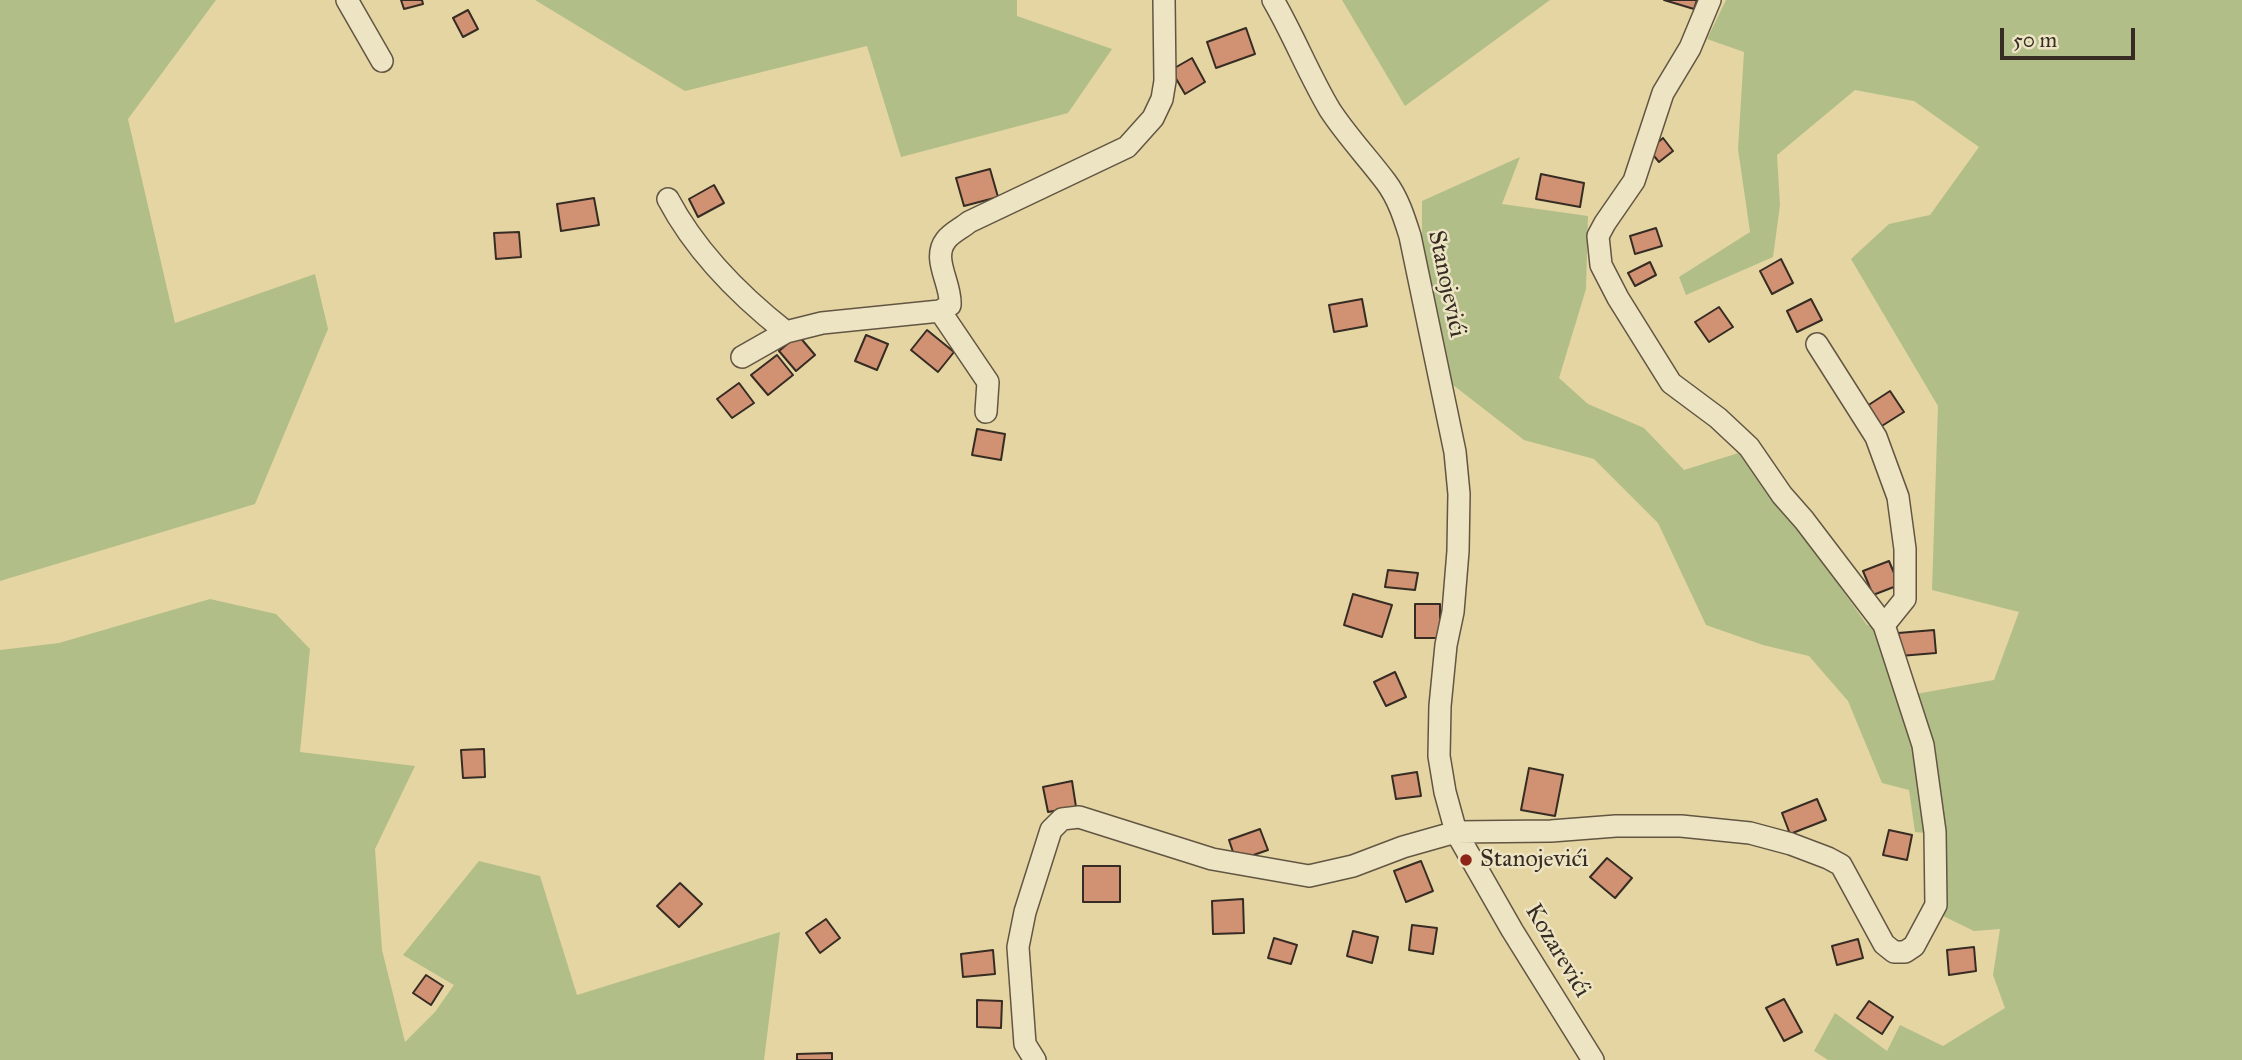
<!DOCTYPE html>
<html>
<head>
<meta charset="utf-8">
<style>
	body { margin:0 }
	#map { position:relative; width:2242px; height:1060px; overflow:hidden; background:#e4d5a3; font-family:"IM FELL Great Primer",serif }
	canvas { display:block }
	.scale { position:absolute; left:2000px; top:28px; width:135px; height:32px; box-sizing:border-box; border:4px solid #362c23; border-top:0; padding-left:9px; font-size:21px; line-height:24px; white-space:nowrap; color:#362c23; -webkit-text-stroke:5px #ede4c3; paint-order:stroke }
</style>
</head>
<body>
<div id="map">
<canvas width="2242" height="1060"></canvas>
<div class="scale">50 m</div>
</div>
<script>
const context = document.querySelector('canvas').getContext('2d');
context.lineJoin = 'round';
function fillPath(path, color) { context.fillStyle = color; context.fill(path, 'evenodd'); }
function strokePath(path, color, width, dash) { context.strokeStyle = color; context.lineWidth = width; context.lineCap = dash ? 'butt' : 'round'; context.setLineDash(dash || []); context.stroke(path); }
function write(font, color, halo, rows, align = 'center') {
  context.font = font + ' "IM FELL Great Primer",serif'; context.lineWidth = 5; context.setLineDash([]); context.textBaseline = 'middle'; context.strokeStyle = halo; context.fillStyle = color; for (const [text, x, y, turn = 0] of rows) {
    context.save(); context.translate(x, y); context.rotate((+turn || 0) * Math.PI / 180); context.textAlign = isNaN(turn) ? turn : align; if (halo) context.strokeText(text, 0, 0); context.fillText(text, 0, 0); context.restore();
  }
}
fillPath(new Path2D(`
	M0,0h216l-88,119 47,204 140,-49 13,55 -73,175 -255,77z
	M535,0h482v16l95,33 -44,64 -167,44 -34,-111 -182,45z
	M1342,0h208l-145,106z
	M1726,0h516v1060h-414l-14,-9 21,-38 52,38 13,-26 43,21 62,-38 -12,-33 7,-46 -26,2 -31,-15 -5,-82 -23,-2 -6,-42 -27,-7 -34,-82 -39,-45 -46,-11 -57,-20 -48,-102 -64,-64 -70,-19 -80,-62 -22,-106v-71l98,-44 -18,47 86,12 -2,73 -27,89 29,26 56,24 40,42 61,-19 122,174h17l15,72 95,-17 25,-68 -87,-22 6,-184 -87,-147 38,-35 41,-9 49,-68 -65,-46 -59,-11 -78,65 3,50 -7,52 -87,38 -7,-18 71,-45 -12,-83 6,-97 -37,-13z
	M210,599l66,15 34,35 -10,103 115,14 -40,83 7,101 23,92 30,-30 19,-27 -51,-30 76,-94 61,15 37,119 203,-63 -16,128h-764v-410l59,-7z`), '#b1be88');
const building = new Path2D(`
	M401,0h21l1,4 -19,5z
	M1664,0h33l-3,9z
	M468,10l10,19 -15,8 -10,-19z
	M1246,28l9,26 -39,14 -9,-26z
	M1192,58l13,24 -20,12 -14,-24z
	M1663,138l10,13 -14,11 -10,-12z
	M990,169l8,28 -34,9 -8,-28z
	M1541,174l43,9 -4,24 -44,-8z
	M714,185l10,18 -26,14 -9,-18z
	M594,198l5,27 -38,6 -4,-27z
	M1656,228l6,18 -27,8 -5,-18z
	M519,232l2,25 -25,2 -2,-26z
	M1781,259l12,24 -21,11 -12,-23z
	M1650,262l6,13 -21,11 -7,-13z
	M1362,299l5,27 -33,6 -5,-27z
	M1811,299l11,21 -25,12 -10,-21z
	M1719,307l14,20 -24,15 -14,-20z
	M927,330l27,22 -16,20 -27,-22z
	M798,335l17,20 -19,16 -17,-20z
	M866,335l22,9 -11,26 -22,-9z
	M777,355l16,20 -25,20 -17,-20z
	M739,383l15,20 -22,15 -15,-19z
	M1890,391l14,21 -27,17 -13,-21z
	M977,429l28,5 -4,26 -29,-5z
	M1889,561l10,24 -26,10 -10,-24z
	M1388,570l30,3 -3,17 -30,-3z
	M1353,594l39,11 -10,32 -38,-12z
	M1415,604h25v34h-25z
	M1934,630l2,23 -36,3 -2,-23z
	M1395,672l11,25 -20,9 -12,-24z
	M484,749l1,28 -22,1 -2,-28z
	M1529,768l34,7 -8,41 -34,-6z
	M1417,772l4,24 -25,3 -4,-23z
	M1072,781l4,26 -28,5 -5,-25z
	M1817,799l9,21 -36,14 -8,-21z
	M1260,829l8,21 -32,11 -7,-21z
	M1889,830l23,5 -5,25 -24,-5z
	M1607,858l25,20 -17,20 -25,-21z
	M1421,861l12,30 -27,11 -12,-31z
	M1083,866h37v36h-37z
	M680,883l22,21 -23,23 -22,-21z
	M1243,899l1,34 -31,1 -1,-33z
	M826,919l14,19 -20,15 -14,-20z
	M1412,925l25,3 -4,26 -24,-4z
	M1353,931l25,6 -6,26 -25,-7z
	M1274,938l23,7 -6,19 -23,-6z
	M1858,939l5,19 -26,7 -5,-19z
	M1974,947l2,24 -27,4 -2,-25z
	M993,950l2,24 -32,3 -2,-23z
	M426,975l17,11 -12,19 -18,-12z
	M1784,999l18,33 -18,9 -18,-33z
	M977,1000l25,1 -1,27 -24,-1z
	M1869,1001l24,16 -11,17 -25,-16z
	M832,1053v7h-35v-6z`);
fillPath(building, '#d19273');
strokePath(building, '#362c23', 2);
const minor = new Path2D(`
	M347,0l35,61
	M1273,0c21,36 36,75 57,110 17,26 38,48 56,72 12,16 18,35 24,54l45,216 4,42 -1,57 -5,61 -7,33 -6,61 -1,50 6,36 11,40 56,98 81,130
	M668,199c28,53 71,96 118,133
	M940,311l48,71 -2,30
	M1817,344l59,93 22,60 7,52v50l-21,26
	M742,357l44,-25 36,-9 118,-12 10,-6c2,-21 -19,-46 -4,-65 5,-7 16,-12 23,-18l158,-75 26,-29 9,-19 3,-18 -1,-81
	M1035,1060l-10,-16 -7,-97 7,-35 26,-82 11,-11 17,-2 133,42 97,17 44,-10 50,-19 53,-15 95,-1 65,-5h65l69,7 41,11 37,14 13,7 43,79 10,8h11l9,-6 22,-41 -1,-73 -12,-87 -39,-120 -80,-105 -22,-25 -33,-48 -31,-29 -47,-35 -53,-85 -17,-33 -3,-29 7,-13 29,-42 29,-88 27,-45 20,-48`);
strokePath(minor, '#625643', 24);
strokePath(minor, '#ede4c3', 21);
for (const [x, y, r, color] of [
	[1466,860,7,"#8f2418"]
]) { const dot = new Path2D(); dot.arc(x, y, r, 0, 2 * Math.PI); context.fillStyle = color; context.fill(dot); strokePath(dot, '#ede4c3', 2.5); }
write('24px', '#362c23', '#ede4c3', [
	["Stanojevići",1446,284,78],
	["Kozarevići",1557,951,59]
]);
write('24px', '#362c23', '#ede4c3', [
	["Stanojevići",1480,860]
], 'left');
</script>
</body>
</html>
